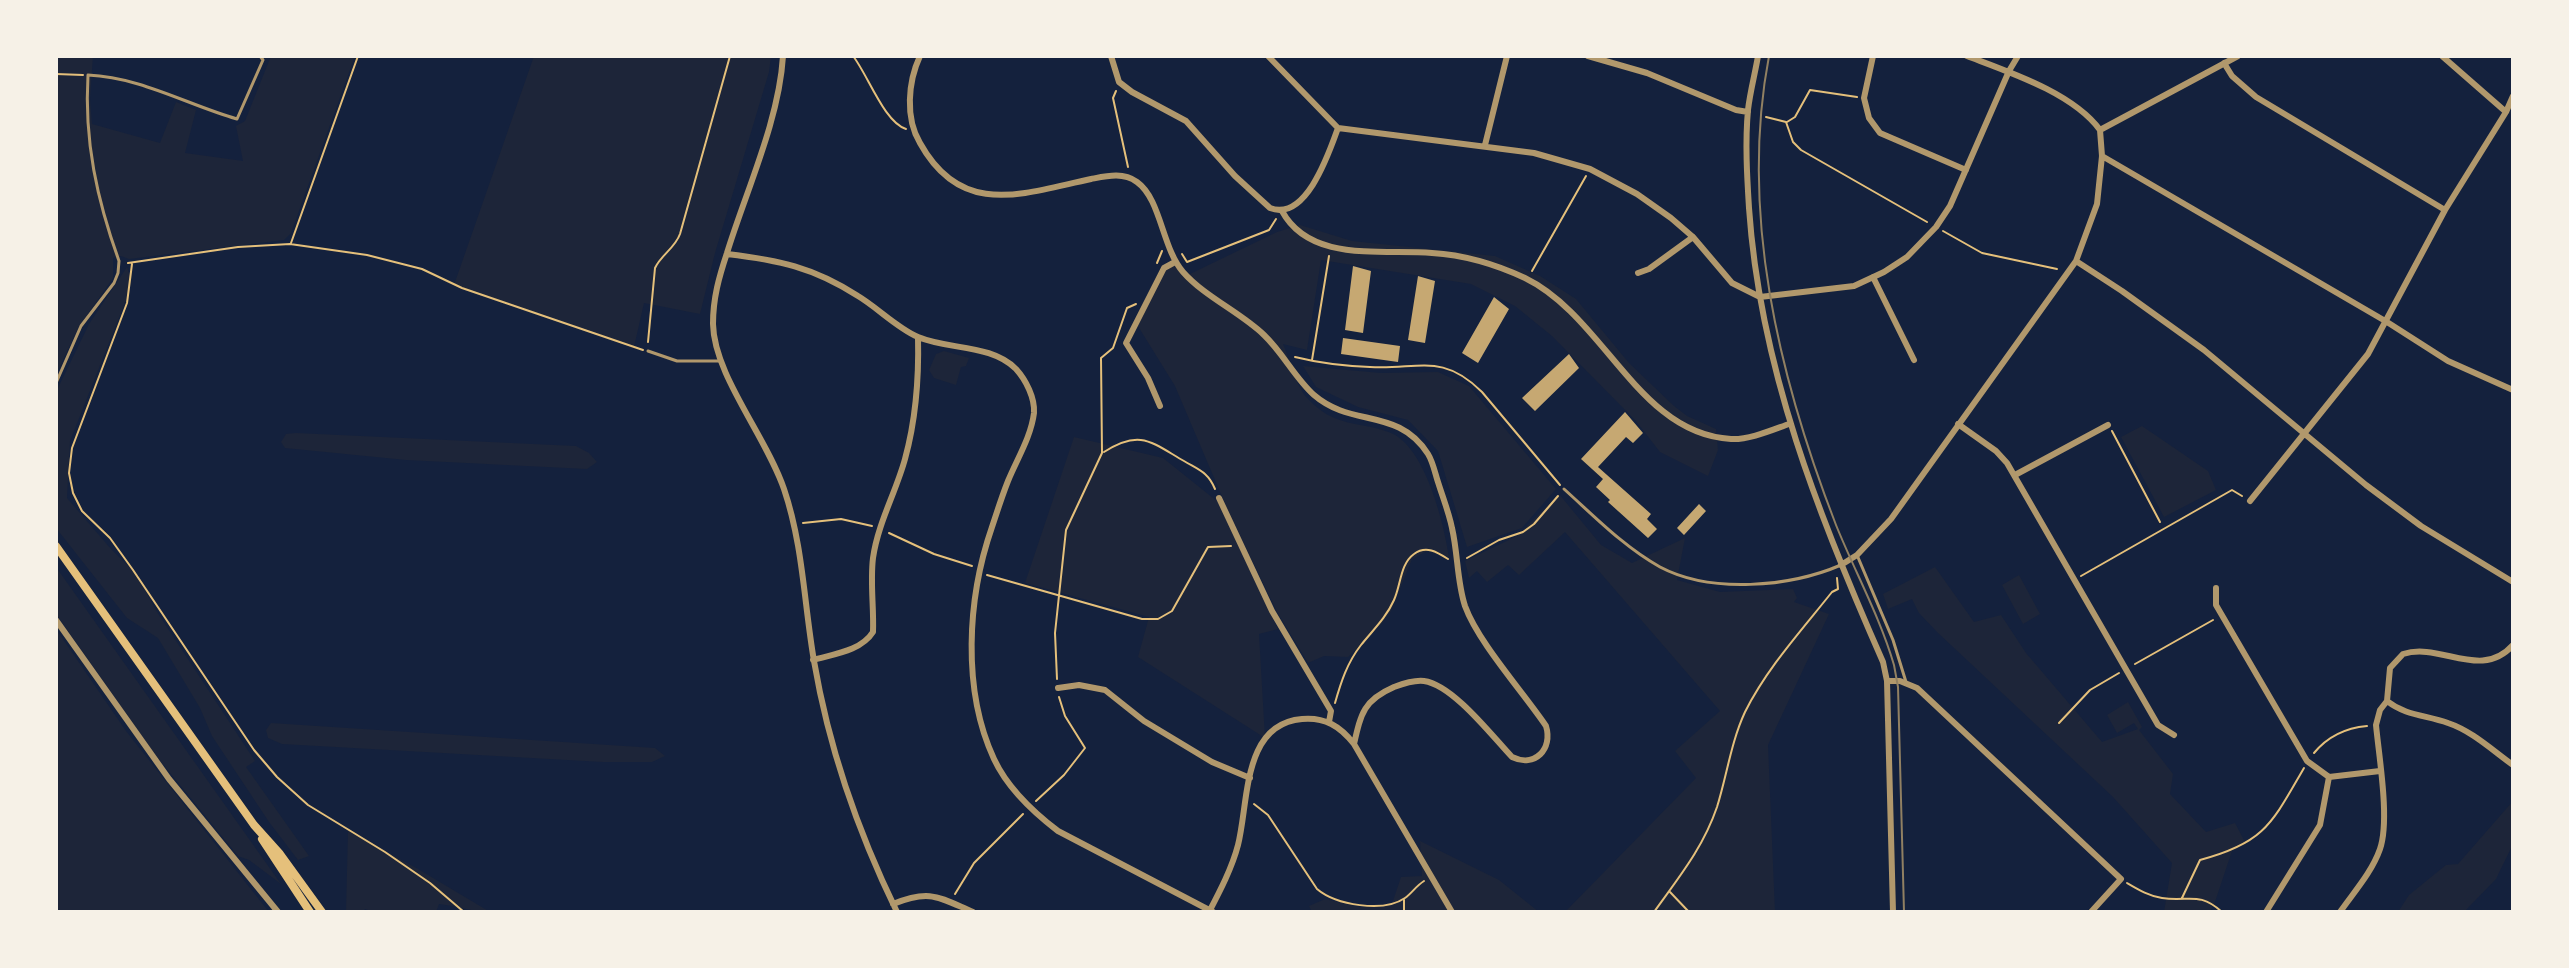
<!DOCTYPE html>
<html>
<head>
<meta charset="utf-8">
<style>
	body { margin:0 }
	#map { position:relative; width:2569px; height:968px; overflow:hidden; background:#14213d; font-family:Arial,sans-serif }
	canvas { display:block }
	.frame { position:absolute; inset:0; border:58px solid #f6f1e7; pointer-events:none }
</style>
</head>
<body>
<div id="map">
<canvas width="2569" height="968"></canvas>
<div class="frame"></div>
</div>
<script>
const context = document.querySelector('canvas').getContext('2d');
context.lineJoin = 'round';
function fillPath(path, color) { context.fillStyle = color; context.fill(path, 'evenodd'); }
function strokePath(path, color, width, dash) { context.strokeStyle = color; context.lineWidth = width; context.lineCap = dash ? 'butt' : 'round'; context.setLineDash(dash || []); context.stroke(path); }
fillPath(new Path2D(`
	M56,56h37l-3,43 2,25 68,19 16,-41 20,8 -11,43 58,8 -7,-35 9,-5 26,-65h84l-64,177 -7,7 -155,19 -8,-3 -8,2v20l-35,50 -22,47z
	M534,56h237l-2,16 -54,181 -15,61 -56,-11 -10,44 -180,-62z
	M1300,225l52,16 143,15 45,20 36,23 53,64 45,43 13,10 29,13 2,21 -10,26 -48,-24 -25,-32 -83,-84 -37,-30 -44,-22 -150,-24 -14,90 -24,-6c7,16 13,43 25,55 29,30 50,21 83,34 34,14 53,90 58,124l-22,-6 -15,8 -21,52 -11,15 -32,31 -24,-1 -16,7 -31,-51 -51,-106 -51,-120 -39,-63 28,-55 11,-6 15,12 87,-42z
	M127,267l3,9 -4,24 -56,141 -3,57 44,51 25,25 21,38 98,149 -9,6 63,89 -11,4 -29,-38 -57,-86 -12,-28 -42,-70 -31,-20 -71,-90v-136l33,-68z
	M944,351l25,7 -3,8 -5,1 -5,18 -22,-7 -5,-8 7,-16z
	M1303,366l78,7 57,-1 31,14 87,103 -34,39 -55,19 -29,-96 -30,-31 -50,-13 -42,-20z
	M2142,426l66,45 8,19 -52,27 -43,-80z
	M296,433l280,13 13,7 8,9 -10,7 -181,-9 -121,-12 -4,-6 5,-8z
	M1074,437l89,21 55,44 60,127 -19,5 6,104 -127,-81 11,-40 -124,-34z
	M1559,494l42,51 31,18 53,-25 -8,42 43,12 73,-3 4,9 -3,4 35,12 -61,131 7,167h-210l131,-134 -21,-27 45,-40 -155,-179 -46,43 -11,-10 -21,17 -10,-11 -8,7 -4,-17 52,-25z
	M56,567l225,317 -32,-24 -11,-4 -81,-99 -101,-143z
	M1935,567l39,55 27,-7 25,38 76,89 36,-13 -4,-6 -17,10 -10,-18 21,-13 14,25 -3,3 34,44 -3,20 36,38 29,-9 11,21 -14,7 -18,54 -5,7h-45l8,-49 -59,-66 -176,-165 -18,-19 -7,-14 -24,10 -5,-15z
	M2019,575l21,39 -17,10 -21,-39z
	M56,629l70,102 143,181h-213z
	M271,723l384,25 10,8 -13,6h-49l-321,-18 -14,-6 -2,-8z
	M2513,801v43l-17,35 -32,33h-66l11,-17 37,-30 12,-1z
	M348,831l70,38 72,43c-17,0 -33,-6 -51,-8l-3,8h-62l-9,-3 -2,3h-17z
	M1420,841l79,39 40,32h-227l-3,-6 16,-7 35,8 32,-3 9,-27 21,-1z`), '#1d2539');
fillPath(new Path2D(`
	M1353,266l18,5 -8,62 -18,-3z
	M1418,276l17,5 -10,62 -17,-3z
	M1494,297l15,12 -31,54 -16,-10z
	M1343,338l57,8 -2,16 -57,-8z
	M1569,354l10,14 -44,43 -13,-13z
	M1625,412l18,21 -10,10 -7,-6 -28,30 53,47 -4,5 10,10 -9,9 -40,-36 2,-2 -14,-13 7,-8 -22,-20z
	M1699,504l7,7 -22,24 -7,-7z`), '#c6a872');
strokePath(new Path2D(`
	M853,56c15,19 31,66 53,73
	M56,74l27,1
	M1116,91l-3,7 15,69
	M1766,117l20,5 7,20 8,8 126,72
	M1787,122l8,-5 15,-27 47,7
	M1943,231l39,22 75,16
	M291,243l67,-187
	M1182,254l5,8 82,-32 7,-11
	M128,263l110,-16 52,-3 77,11 55,14 40,19 181,62
	M1157,263l5,-12
	M132,264l-5,39 -55,145 -3,25 4,20 9,18 28,27 23,32 121,180 23,27 31,28 77,47 45,31 34,29
	M1532,271l54,-95
	M648,342l7,-74c6,-13 20,-20 25,-34l50,-178
	M1295,357c24,6 50,9 75,10 48,3 72,-15 112,25l78,93
	M1312,360l17,-104
	M2112,431l48,91
	M1104,452c36,-23 47,-10 80,9 15,9 24,11 31,28
	M803,523l38,-4 31,7
	M889,533l45,21 38,12
	M1467,558l32,-18 24,-8 11,-8 24,-28
	M987,575l155,44h16l14,-8 36,-64 23,-1
	M2081,576l151,-86 10,6
	M2135,664l78,-44
	M1057,679l-2,-46 11,-103 36,-77 -1,-95 12,-10 14,-40 9,-4
	M1335,703c6,-21 12,-40 26,-58 12,-15 25,-27 33,-45 7,-15 6,-36 20,-46 12,-9 23,-2 34,5
	M2059,723l31,-33 29,-17
	M2314,753c14,-17 31,-25 53,-27
	M1036,801l28,-26 21,-27 -20,-32 -6,-19
	M1254,804l14,11 49,74c19,16 66,24 88,9 7,-5 11,-12 19,-17
	M2127,883c12,7 22,13 35,15 27,4 37,-7 60,14
	M1670,892l19,20
	M955,894l19,-31 49,-49
	M2182,898l18,-38c65,-17 72,-37 104,-92
	M1404,912v-12
	M1654,912c25,-35 49,-64 63,-105 10,-32 14,-65 28,-95 22,-44 56,-81 87,-120l6,-3 -1,-11`), '#e5c07b', 2);
strokePath(new Path2D(`
	M648,351l29,10h42
	M56,383l25,-57 33,-43 4,-10 1,-12c-22,-61 -35,-120 -31,-186 52,2 100,30 149,44l26,-59 -3,-4
	M1564,489c30,27 60,58 96,78 51,27 130,20 181,-2
	M1857,555l36,85 13,42`), '#b1986c', 3);
strokePath(new Path2D(`
	M783,56c-4,65 -37,135 -56,197 -8,24 -14,45 -14,71 1,51 53,112 71,165 19,56 20,114 30,172 15,88 44,171 83,251
	M920,56c-12,26 -15,62 0,87 42,76 104,50 171,36 16,-3 32,-7 46,3 24,17 25,66 46,90 22,25 57,40 81,63 19,18 31,43 50,60 38,33 84,12 114,59 5,8 7,19 10,28 5,16 11,31 14,46 6,26 5,54 13,78 13,36 58,86 81,120 7,23 -11,42 -34,31 -20,-21 -59,-72 -88,-76 -8,-1 -22,3 -30,6 -30,13 -33,26 -40,57
	M1111,56l8,26 13,10 54,29 49,55 35,32c36,14 59,-55 68,-80
	M1268,56l70,72 196,25 56,16 47,25 34,24 22,19 39,46 28,14 94,-11 30,-14 23,-15 29,-30 14,-21 59,-135 9,-15
	M1588,56l59,17 89,37 12,2
	M1758,56c-3,18 -8,36 -10,54 -3,32 -1,66 1,98 11,160 70,309 134,454l4,19 6,231
	M1873,56l-9,42 5,20 11,15 86,37
	M1967,56c42,16 106,37 133,74
	M2442,56l64,56
	M2224,63l8,13 24,21 189,113
	M2100,130l138,-74
	M1485,145l22,-89
	M2102,156l285,166 61,39 65,29
	M1282,211c28,52 100,38 150,42 33,2 63,11 93,25 80,39 113,156 206,161 18,1 41,-9 58,-15
	M727,254c51,6 86,13 131,42 20,12 39,32 60,41 31,13 73,7 98,32 10,11 19,29 18,44 -3,24 -17,46 -26,68 -6,15 -11,31 -16,46 -25,72 -30,163 2,232 14,30 39,53 64,72l155,81
	M2076,261l46,30 82,59 162,135 55,41 92,56
	M1638,273l11,-4 44,-32
	M1873,277l41,83
	M1160,406l-12,-28 -22,-35 38,-75 11,-6
	M1958,424l38,27 11,12 151,262 16,10
	M2015,475l93,-50
	M1219,498l53,113 59,100 -2,11
	M2250,501l118,-147 77,-144 61,-98 7,-16
	M1841,565l16,-10 34,-36 185,-258 21,-57 5,-48 -2,-26
	M2216,588v17l91,156 22,16 51,-6
	M56,620l113,159 109,133
	M813,660c21,-6 48,-9 60,-28 1,-24 -3,-50 0,-74 5,-35 23,-66 32,-99 11,-40 14,-81 13,-122
	M1887,681h13l17,7 204,191 -30,33
	M1058,688l21,-3 26,5 39,31 68,41 38,16
	M2387,701l3,-33 13,-14c38,-12 78,27 110,-9
	M2387,701c19,15 39,14 61,22 24,8 44,27 65,42
	M893,904c37,-15 45,-7 80,8
	M1209,912c11,-21 23,-44 29,-67 11,-43 4,-121 64,-126 23,-2 38,7 52,25l98,168
	M2266,912l54,-87 9,-48
	M2340,912c14,-20 32,-40 40,-63 10,-29 -1,-92 -4,-124l4,-15 7,-9`), '#b1986c', 6);
strokePath(new Path2D(`
	M56,546l198,279 26,29 42,58
	M262,839l48,73`), '#e5c07b', 8);
strokePath(new Path2D(`
	M1769,56c-30,157 10,322 67,469 19,47 44,92 58,140l4,22 6,225`), '#918062', 2);
</script>
</body>
</html>
